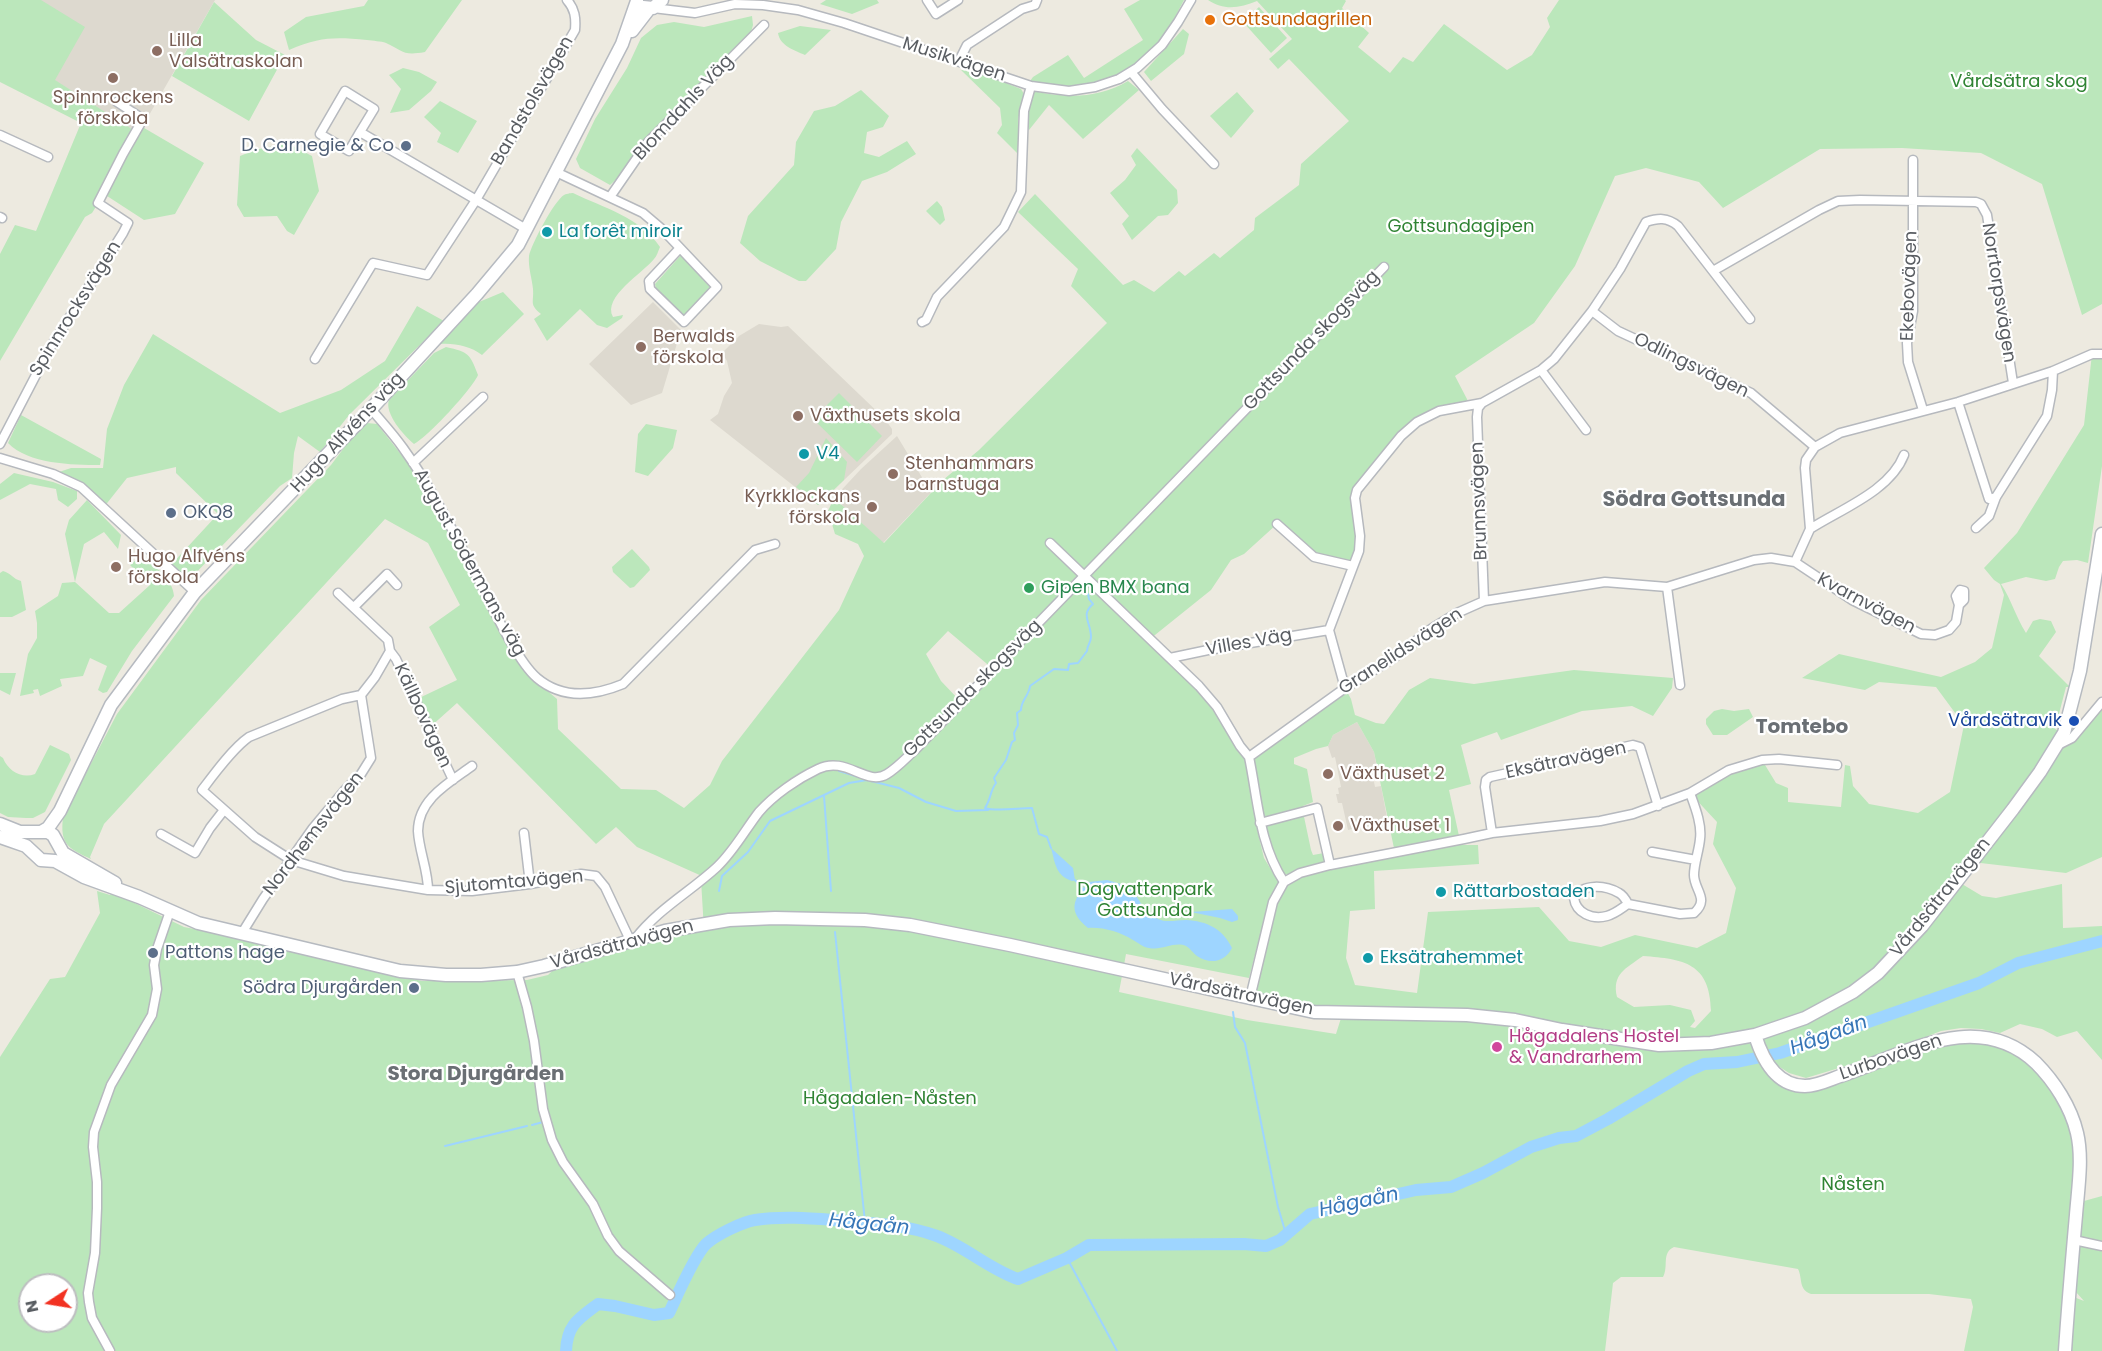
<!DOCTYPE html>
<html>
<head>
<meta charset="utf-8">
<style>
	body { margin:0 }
	#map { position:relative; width:2102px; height:1351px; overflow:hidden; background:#edeae0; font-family:Poppins,sans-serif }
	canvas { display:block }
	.north { position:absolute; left:18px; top:1273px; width:60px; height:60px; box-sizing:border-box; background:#fff; border:2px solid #bdbec0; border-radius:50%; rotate:258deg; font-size:16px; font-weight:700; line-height:24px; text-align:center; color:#595d62 }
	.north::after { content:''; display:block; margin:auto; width:21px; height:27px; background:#f23222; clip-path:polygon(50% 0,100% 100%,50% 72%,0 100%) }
</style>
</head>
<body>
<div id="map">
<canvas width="2102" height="1351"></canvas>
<div class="north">N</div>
</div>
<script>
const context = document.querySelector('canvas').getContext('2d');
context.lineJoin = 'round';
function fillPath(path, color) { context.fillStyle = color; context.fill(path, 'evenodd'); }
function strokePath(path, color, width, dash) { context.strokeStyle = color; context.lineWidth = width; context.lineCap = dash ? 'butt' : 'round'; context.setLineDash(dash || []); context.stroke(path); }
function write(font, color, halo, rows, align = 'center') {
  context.font = font + ' Poppins,sans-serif'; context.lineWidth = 4.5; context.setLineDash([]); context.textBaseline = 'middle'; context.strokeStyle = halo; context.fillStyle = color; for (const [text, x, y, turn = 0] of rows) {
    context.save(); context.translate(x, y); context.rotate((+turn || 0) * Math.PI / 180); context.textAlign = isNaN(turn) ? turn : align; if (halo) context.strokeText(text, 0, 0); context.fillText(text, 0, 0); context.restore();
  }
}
fillPath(new Path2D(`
	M41,0h174l-67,117 -5,2 -8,12 -81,-51z
	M653,302l28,28 -19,63 -31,12 -42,-41z
	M759,324l22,3 7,-1 97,93 7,10v5l-74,71 -108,-85 8,-6 6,-18 8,-13 -5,-22 -5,-8 17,-17z
	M897,436l26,43 17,4 -57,60 -49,-45 27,-29z
	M1357,722l17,30 4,22 -5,3 2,10 6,-1 7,37 -3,1 1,6 -4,1 -2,-8 -32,7 -6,-27h-4l-2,-9h3l-1,-6 3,-1 -6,-30 -3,1 -4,-12 5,-11z`), '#ddd9cf');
fillPath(new Path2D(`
	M0,0h41l44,27 -30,53 80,51 4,-6 65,38 -29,51 -31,6 -40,-26 -12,19 -7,4 -85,144v-107l15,-29 21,6 45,-108 -81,-41z
	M368,0h94l-37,52c-23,4 -21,-1 -39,-9 -5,-2 -13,-2 -19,-3 -34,-3 -46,-3 -78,10l-5,-18 22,-15 58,-11z
	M826,0h51l2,3 -27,11 -32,-10z
	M1140,0h44c-7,13 -14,28 -23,40 -22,27 -59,47 -94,47 -13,0 -25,-4 -37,-6l3,-4 35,-22 16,23 59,-38 -19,-31z
	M1208,0h137l1,1 -4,7 27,25 -11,14 32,26 13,-16 10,5 31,-38 63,46 25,-15 18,-28 -3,-9 12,-18h543v304l-20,11 -40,-131 -61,-31 -79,-5 -82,1 -97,59 -24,-26 -53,-14 -31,8 -40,90 -41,57 -79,53 13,25 -60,28 -51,61 3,46 -7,30 -32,-6 -44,-36 -33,30 -13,6 -20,30 -61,49 51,53 46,69 10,68 7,29 17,28 19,-13 95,-20 -21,-101 -17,-30 -24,13 -5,11 -12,3 -22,9v6l13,5 6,33 -10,4v6l8,38 2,5 11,-2 1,7 -2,4 -33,10 -11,1 -8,-14 -22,-104 96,-69 6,11 4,16 21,8 8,1 25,-34 21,-12 44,6 100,-14 99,8 -1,10 -19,28 -21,-10 -50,5 -81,29 -4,-8 -36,13 10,39 -22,6 12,55h17l1,19 -105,7 1,38 -25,2 -4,47 9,27 62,8 11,-81 111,-5 30,34 32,6 34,-12 62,13 29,-15 10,-45 -23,-44 4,-22 -27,-29 27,-16 45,-17 14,23 12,5v14l53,5 4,-42 5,1 3,20 16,18 49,9 32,-21 14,-67 -28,-38 -57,-5 -14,8 -63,-12 37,-24 102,23 34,-15 17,-14 12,-53 -4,-11 -6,-4 -10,-12 33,-35 67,-108 8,-71h10v112l-14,97 -11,-3 -14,1 -4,6 -4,12 -9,2 -20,-4 -25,7c10,15 15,33 25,49l7,-12 7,-2 11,2 5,11 -17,24 31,31h-4l-11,42 17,9 30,-36v155l-36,16 -94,-11 -15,19 25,15 14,2 66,-14 1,44 39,-2v134l-25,-29 -20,6 -15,-8 -22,-5 -20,9 -19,-4 -20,-1 -20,3 -69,27 -66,20 -17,-5 -14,-9 -7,10 37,18 134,-47 42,-7 24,8 33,23 29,42 8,47 -9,136 18,7 -8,-9 8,-91 18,-5v155h-138l9,-44 -2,-8 -42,-5h-118c-13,-5 -8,-15 -13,-25l-124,-22c-13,6 -5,19 -11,30h-42l-8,6 -8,68h-1605v-294l50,-78 15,-2 35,-64 -3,-22 13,4 2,-3 72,35 48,9 190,45 105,-1 21,-5 6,-6 93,-29 57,-10 -3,-50 3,-3 -67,-30 -21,-20 -20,17 -139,-141 -28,25 -14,-28 42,-20 -28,-53 31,-22 -32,-62 -43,-24 -281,305 -14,33 1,2c-24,-11 -31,-15 -28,-42l54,-103 84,-114 130,-135 28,-37 8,-5 10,1 34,43 27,43 93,167 26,22 1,30 63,60 35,1 28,18 26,-23 12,-24 117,-151 25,-54 -6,-12 -23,-10 -7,-23 6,-13 50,45 59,-63 36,-30 128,-127 -36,-37 7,-17 -60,-57 17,-18 88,91 11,-5 20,12 25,-21 6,5 29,-23 6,5 34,-28 1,-12 44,-33 2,-21 48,-43 -60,-62 -11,10 -9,-10 23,-20 -35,-38c-17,7 -33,10 -49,-1zM948,631l45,38 -32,33 -20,-21 -15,-27zM1271,907l-19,85 63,15 227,14 -200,-6 -6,19 -89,-14 -128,-28 7,-38 123,24 15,-58zM1643,956c41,3 67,7 68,55l-16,17 -5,-1 5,-6 -4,-11 -21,-5 -36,2 -17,-10c-5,-23 8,-28 26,-41zM30,1285h36v36h-36z
	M214,2l42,38 29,15 -36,66 -77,-45z
	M1259,7l28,31 -16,15 -28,-31z
	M752,16l1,9 -2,7 -103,110 -17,24 -21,19 -30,-17 -4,-9 19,-40 32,-51 14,-30 16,-13 17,-3 30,5z
	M800,26l31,4 -26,25c-11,-5 -25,-9 -27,-22z
	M1183,29l6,5 -5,20 -33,27 -7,-9z
	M403,68l16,4 18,10 -6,9 -22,19 -19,3 11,-24 -12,-14z
	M961,70l17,2 43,17 3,5 -6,26v34l-21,-21 5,-8 -2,-17z
	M1128,81l11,9 -56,49 -34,-34 -20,25 -5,-19 9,-20c33,7 65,8 95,-10z
	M861,90l28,26 -6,11 -16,5 -3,21 15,4 28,-16 9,13 -29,18 -25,9 -21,41 -5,27 -30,32h-7l-39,-20 -20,-18 8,-27 46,-51 2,-23 18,-31 21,-5z
	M1237,92l17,19 -23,27 -21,-22z
	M440,101l37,20 -19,32 -21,-11 4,-9 -17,-16z
	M287,143l25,13 7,35 -25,44 -7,-4 -10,-15 -33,1 -7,-12 3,-49 15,-6z
	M1137,148l40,42 1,13 -10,12 -10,1 -26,24 -10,-16 7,-8 -19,-23 15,-13 11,-15 -5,-9z
	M573,193c31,15 67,24 87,54 -2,4 -3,9 -6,12 -11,14 -52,38 -41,58l10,-2 -1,3 -15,10 -10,-3 -17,-16 -33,32 -13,-22 7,-5c-12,-10 -7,-11 -8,-25 -1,-10 -5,-22 -4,-33 2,-11 25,-55 35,-61 1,-1 7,-2 9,-2z
	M937,201l5,6 3,13 -5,5 -14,-14z
	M681,255l29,32 -25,27h-4l-25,-25 -1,-5z
	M503,292l21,22 -42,41c-12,-9 -27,-12 -42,-11l39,-42z
	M417,306l27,15 -95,94 -29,37 -22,-16 -4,17 -2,25 -12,8 -94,97 -17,-16 49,-53 -42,-41v-6l-49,11 -23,29 -51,-33 18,-6h32l4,-39 17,-44 29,-51 127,79 61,-23 44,-29z
	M446,347c23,5 24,7 32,28 -6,14 -50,62 -64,69 -10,-8 -30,-31 -25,-44l45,-47z
	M839,393l43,43 -25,26 -44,-43z
	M21,415l80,44 -1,6c-28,0 -72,-1 -92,-22z
	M646,424l31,6 -4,18 -25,28 -13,-4 3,-38z
	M826,438l21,24 -3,18 -26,25 -22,-18 13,-14z
	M14,473l39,9 24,9v8l-9,8 -10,-7 -2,-11 -26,-5 -30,16v-16z
	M87,500l34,35 -3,14 -14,-17 -20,12 -9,38 34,31h10l31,-28 -20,-20 12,-10c12,11 31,24 32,41l-42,55 -25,41 -4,1 -5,-3 9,-24 -17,-8 -7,18 -23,3 2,7 -22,10 -2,-7 -5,1 1,3 -14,3 8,-42 9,-16v-15l-2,-12 23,-15 4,-13 13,-1 -10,-48 4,-14z
	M632,549l17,18 1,3 -16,17 -4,1 -17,-16 -1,-5z
	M3,571c8,2 10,8 18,10l5,29 -14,7h-12v-44z
	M0,673h16l-6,22 -10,-5z
	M1722,709l12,2 15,-2 4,8 -26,18h-14l-7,-11v-5l8,-8z
	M50,745l19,9 2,6 -26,52 -12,6h-7l-18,-1 -8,-4v-57l3,2c5,13 19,21 32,16z`), '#bbe7bb');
fillPath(new Path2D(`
	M1051,848l22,20 2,12 -2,1c-17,-4 -18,-18 -22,-33z
	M1107,880c6,2 13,3 18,6 15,8 16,26 33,33 9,4 18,1 28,1 21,1 37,9 46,28 -7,14 -22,17 -35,8 -4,-3 -7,-8 -11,-10 -12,-5 -24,5 -37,2 -7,-1 -10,-5 -16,-8 -13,-8 -30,-13 -45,-12 -21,-17 -15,-29 1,-46z
	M1232,909l6,7v4l-6,2 -12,-4 -29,-6z`), '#9ed5ff');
strokePath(new Path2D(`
	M839,771l23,7
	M824,796l7,95
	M1051,848l-4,-11 -8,-3 -7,-26c-13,0 -37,4 -47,0 6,-9 5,-17 11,-25l-2,-5 12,-18 6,-18 3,-2 -1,-7 4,-8 -1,-12 4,-3c0,-10 8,-14 9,-24l24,-17 14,1 1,-6 9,-1 9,-12c0,-6 4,-8 4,-14 0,-15 -11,-22 2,-33l-4,-5 -1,-5
	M1075,880l8,9
	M719,891l3,-15 26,-24 22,-31 79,-38 18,-3 32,8 27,14 30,9 32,-1
	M835,932l30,290
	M1233,1012l2,15 10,16 33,164 8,27
	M532,1125l11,-3
	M445,1146l82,-20
	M1067,1258l50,93`), '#9ed5ff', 2);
strokePath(new Path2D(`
	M566,1351c1,-26 12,-32 32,-47l17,2 39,9 15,-2c8,-17 25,-57 37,-69 10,-9 36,-22 49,-24 26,-4 53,-2 78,0 36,3 71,4 104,16 29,11 52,33 81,43l49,-21 22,-13 155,-1 22,2 14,-6 30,-26 106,-24 35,-3 32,-14 48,-26 28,-9 17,-2 32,-17 80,-48 16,-7 33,-2 43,-9 199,-70 39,-20 84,-22`), '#9ed5ff', 12);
const street = new Path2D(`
	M927,0l9,14 22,-14
	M653,8l42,5 40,-9 28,1 35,5 46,13 187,63 38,5 26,-4 24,-8 18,-11 25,-23 16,-23 13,-22
	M959,61l8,-16 55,-36 13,-4 2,-5
	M1131,72l31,37 52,55
	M360,132l14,-23 -29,-18 -25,43 29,17 11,-19 166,97
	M0,135l48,22
	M1913,160v151l-6,32 1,19 15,48
	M556,172l87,41 20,17 54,57 -33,35 -34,-33 -1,-8 31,-33
	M610,197l38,-55 116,-117
	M0,217l2,1
	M1713,271l106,-61 19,-9 22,-1 116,2 5,2 6,11 26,168
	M1592,311l26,20 133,62 64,54
	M922,322l4,-2 11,-23 67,-70 17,-35 3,-81 7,-25
	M315,359l58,-96 54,12 49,-75 99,-170c1,-12 0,-21 -8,-30
	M1541,370l45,60
	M1958,402l31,97 7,-2
	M1482,403l-4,5 -1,9 7,184
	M371,409c11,13 23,26 32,39 28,39 49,81 71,123 15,28 41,88 63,107 26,22 57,18 86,6l132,-134 20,-6
	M0,444l50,-96 73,-115 5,-10 -30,-20 25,-49 20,-35 -26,-17
	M0,458l53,16 28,13 114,105
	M413,463l70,-66
	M1277,524l37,33 39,9
	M1976,528l13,-12 7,-19 51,-81 5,-26 1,-19
	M1810,529c31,-20 80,-38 94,-74
	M1050,543l149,143 18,21 23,39 9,11c9,43 10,87 35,125l-11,20 -23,96
	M1795,562l15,-33 -5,-61 1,-8 9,-13 25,-14 118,-31 95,-31 39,-17h10
	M1667,587l13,98
	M338,593l50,47 2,11
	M354,607l33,-33 10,11
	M1170,658l38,-8 121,-20
	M1345,688l-16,-58 30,-79 1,-15 -5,-38 2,-8 44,-54 16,-14 22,-11 43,-8 59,-33 13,-11 38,-48 28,-42 26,-47c12,-4 21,-5 32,4l72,93
	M2058,745l14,-7 30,-36
	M1249,757l96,-69 50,-31 36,-28 26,-16 27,-12 121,-19 62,5 87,-27 17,-2 24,4 57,38 69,34 14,1 14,-5 7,-8 3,-17 -3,-9 4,-6 4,1v9l-5,5
	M453,780l-57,-121 -6,-8 -15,26 -14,18 -19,4 -93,38c-16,11 -35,37 -47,53l53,47 36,23 53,16 84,14 44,1 58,-7 51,-10 15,2 9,11 25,53
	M1260,823l57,-15 13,57
	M524,833l6,51
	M1492,833l-7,-46 1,-7 4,-3 143,-32 7,2 18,59
	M161,834l34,19 15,-25 14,-18
	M1652,852l44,8
	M1284,882l16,-9 30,-8 134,-26 28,-6 108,-12 33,-7 57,-21 39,-23 33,-10 17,-1 58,6
	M428,890c0,-20 -9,-39 -10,-59 0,-32 32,-49 54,-65
	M1628,904c-6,4 -13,10 -21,12 -15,4 -31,-3 -33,-18 9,-15 31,-13 45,-5 4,2 7,7 9,11l52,10 14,-1c16,-14 0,-23 0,-38 0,-12 5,-24 6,-36 2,-15 -5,-32 -10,-46
	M242,933l21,-34 50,-71 31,-37 17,-17 10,-16 -10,-63
	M635,939c23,-30 55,-47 82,-72 17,-16 28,-37 42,-55 15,-17 38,-33 59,-43 28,-14 48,18 69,5 10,-6 19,-16 28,-24l469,-483
	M517,972l10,35 7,34 9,68 9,31 11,22 30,42 15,32 11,15 51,44
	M2074,1240l28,6
	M110,1351l-18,-33 -3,-16 -1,-9 7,-40 2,-45v-26l-4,-35 1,-15 17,-47 41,-70 5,-26 -3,-24 3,-16 13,-38`);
const secondary = new Path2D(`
	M643,7l10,1 9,-8
	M632,31l17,-22
	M0,824l20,8h28l5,3 10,18 52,30
	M41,832l7,-4 12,-17 51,-106 84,-113 176,-183 106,-115 41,-49 104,-201 15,-43
	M0,837l26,9 15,14 14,1 29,16 55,20 59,26 202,48 46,4h35l36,-3 27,-6 121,-35 64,-11 46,-2 90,2 45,5 100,20 304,67 153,3 48,5 47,10 97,15 52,-2 44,-8 50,-17 48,-26 25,-19 44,-47 91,-117 27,-37 24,-39 16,-62 22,-137
	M1755,1035c7,23 21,51 50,51 12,0 24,-6 35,-10 64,-21 136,-69 196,-13 18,18 35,44 41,70 6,25 1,56 -1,82 -4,45 -8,91 -11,136`);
strokePath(street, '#b6b9be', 11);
strokePath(secondary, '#b6bac0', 15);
strokePath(street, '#fff', 8);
strokePath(secondary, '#fff', 12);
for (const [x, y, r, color] of [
	[1210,20,6,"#e8710a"],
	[157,51,6,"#8d6e63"],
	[113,78,6,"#8d6e63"],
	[406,146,6,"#5c6f8a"],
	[547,232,6,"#0f9aa8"],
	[641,347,6,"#8d6e63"],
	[798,416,6,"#8d6e63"],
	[804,454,6,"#0f9aa8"],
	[893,474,6,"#8d6e63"],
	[872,507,6,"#8d6e63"],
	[171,513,6,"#5c6f8a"],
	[116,567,6,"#8d6e63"],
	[1029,588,6,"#2e9e5b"],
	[2074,721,6,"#1a4fb4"],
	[1328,774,6,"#8d6e63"],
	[1338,826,6,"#8d6e63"],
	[1441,892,6,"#0f9aa8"],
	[153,953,6,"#5c6f8a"],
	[1368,958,6,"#0f9aa8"],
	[414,988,6,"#5c6f8a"],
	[1497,1047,6,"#d1479c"]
]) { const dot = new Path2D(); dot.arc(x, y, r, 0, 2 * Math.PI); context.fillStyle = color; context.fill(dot); strokePath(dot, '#fff', 2); }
write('18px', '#c56008', '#fff', [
	["Gottsundagrillen",1222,20]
], 'left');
write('18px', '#785e54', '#fff', [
	["Lilla",169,41],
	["Valsätraskolan",169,62],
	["Spinnrockens",113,98,"center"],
	["förskola",113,119,"center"],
	["Berwalds",653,337],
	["förskola",653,358],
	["Växthusets skola",810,416],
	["Stenhammars",905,464],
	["barnstuga",905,485],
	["Kyrkklockans",860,497,"right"],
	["förskola",860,518,"right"],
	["Hugo Alfvéns",128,557],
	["förskola",128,578],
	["Växthuset 2",1340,774],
	["Växthuset 1",1350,826]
], 'left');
write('18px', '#595d62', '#fff', [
	["Musikvägen",954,60,18],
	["Bandstolsvägen",533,101,-60],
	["Blomdahls Väg",684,108,-47],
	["Ekebovägen",1910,286,-88],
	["Norrtorpsvägen",1998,293,81],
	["Spinnrocksvägen",76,309,-58],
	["Gottsunda skogsväg",1312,341,-46],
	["Odlingsvägen",1691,366,26],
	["Hugo Alfvéns väg",348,433,-47],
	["Brunnsvägen",1480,501,-92],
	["August Södermans väg",469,563,61],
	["Kvarnvägen",1866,604,28],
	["Villes Väg",1249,643,-10],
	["Granelidsvägen",1401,652,-33],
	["Gottsunda skogsväg",973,689,-45],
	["Källbovägen",422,716,65],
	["Eksätravägen",1566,761,-12],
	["Nordhemsvägen",314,834,-52],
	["Sjutomtavägen",514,883,-5],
	["Vårdsätravägen",1941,898,-51],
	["Vårdsätravägen",622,945,-15],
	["Vårdsätravägen",1241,995,12],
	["Lurbovägen",1891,1058,-19]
]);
write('18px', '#2f8333', '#fff', [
	["Vårdsätra skog",2019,82],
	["Gottsundagipen",1461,227],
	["Dagvattenpark",1145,890],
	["Gottsunda",1145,911],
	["Hågadalen-Nåsten",890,1099],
	["Nåsten",1853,1185]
]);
write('18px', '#4e5e75', '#fff', [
	["D. Carnegie & Co",394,146],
	["OKQ8",183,513,"left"],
	["Pattons hage",165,953,"left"],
	["Södra Djurgården",402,988]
], 'right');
write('18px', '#0d838f', '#fff', [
	["La forêt miroir",559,232],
	["V4",816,454],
	["Rättarbostaden",1453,892],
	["Eksätrahemmet",1380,958]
], 'left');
write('18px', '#27864d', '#fff', [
	["Gipen BMX bana",1041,588]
], 'left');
write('18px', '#164399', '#fff', [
	["Vårdsätravik",2062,721]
], 'right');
write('18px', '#b23c85', '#fff', [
	["Hågadalens Hostel",1509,1037],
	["& Vandrarhem",1509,1058]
], 'left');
write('bold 20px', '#6a6f74', '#fff', [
	["Tomtebo",1802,728],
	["Stora Djurgården",476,1075]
]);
write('italic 20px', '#3775b6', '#fff', [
	["Hågaån",1829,1036,-20],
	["Hågaån",1359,1203,-12],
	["Hågaån",869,1225,6]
]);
write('bold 21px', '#6a6f74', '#fff', [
	["Södra Gottsunda",1694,501]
]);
</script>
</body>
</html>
